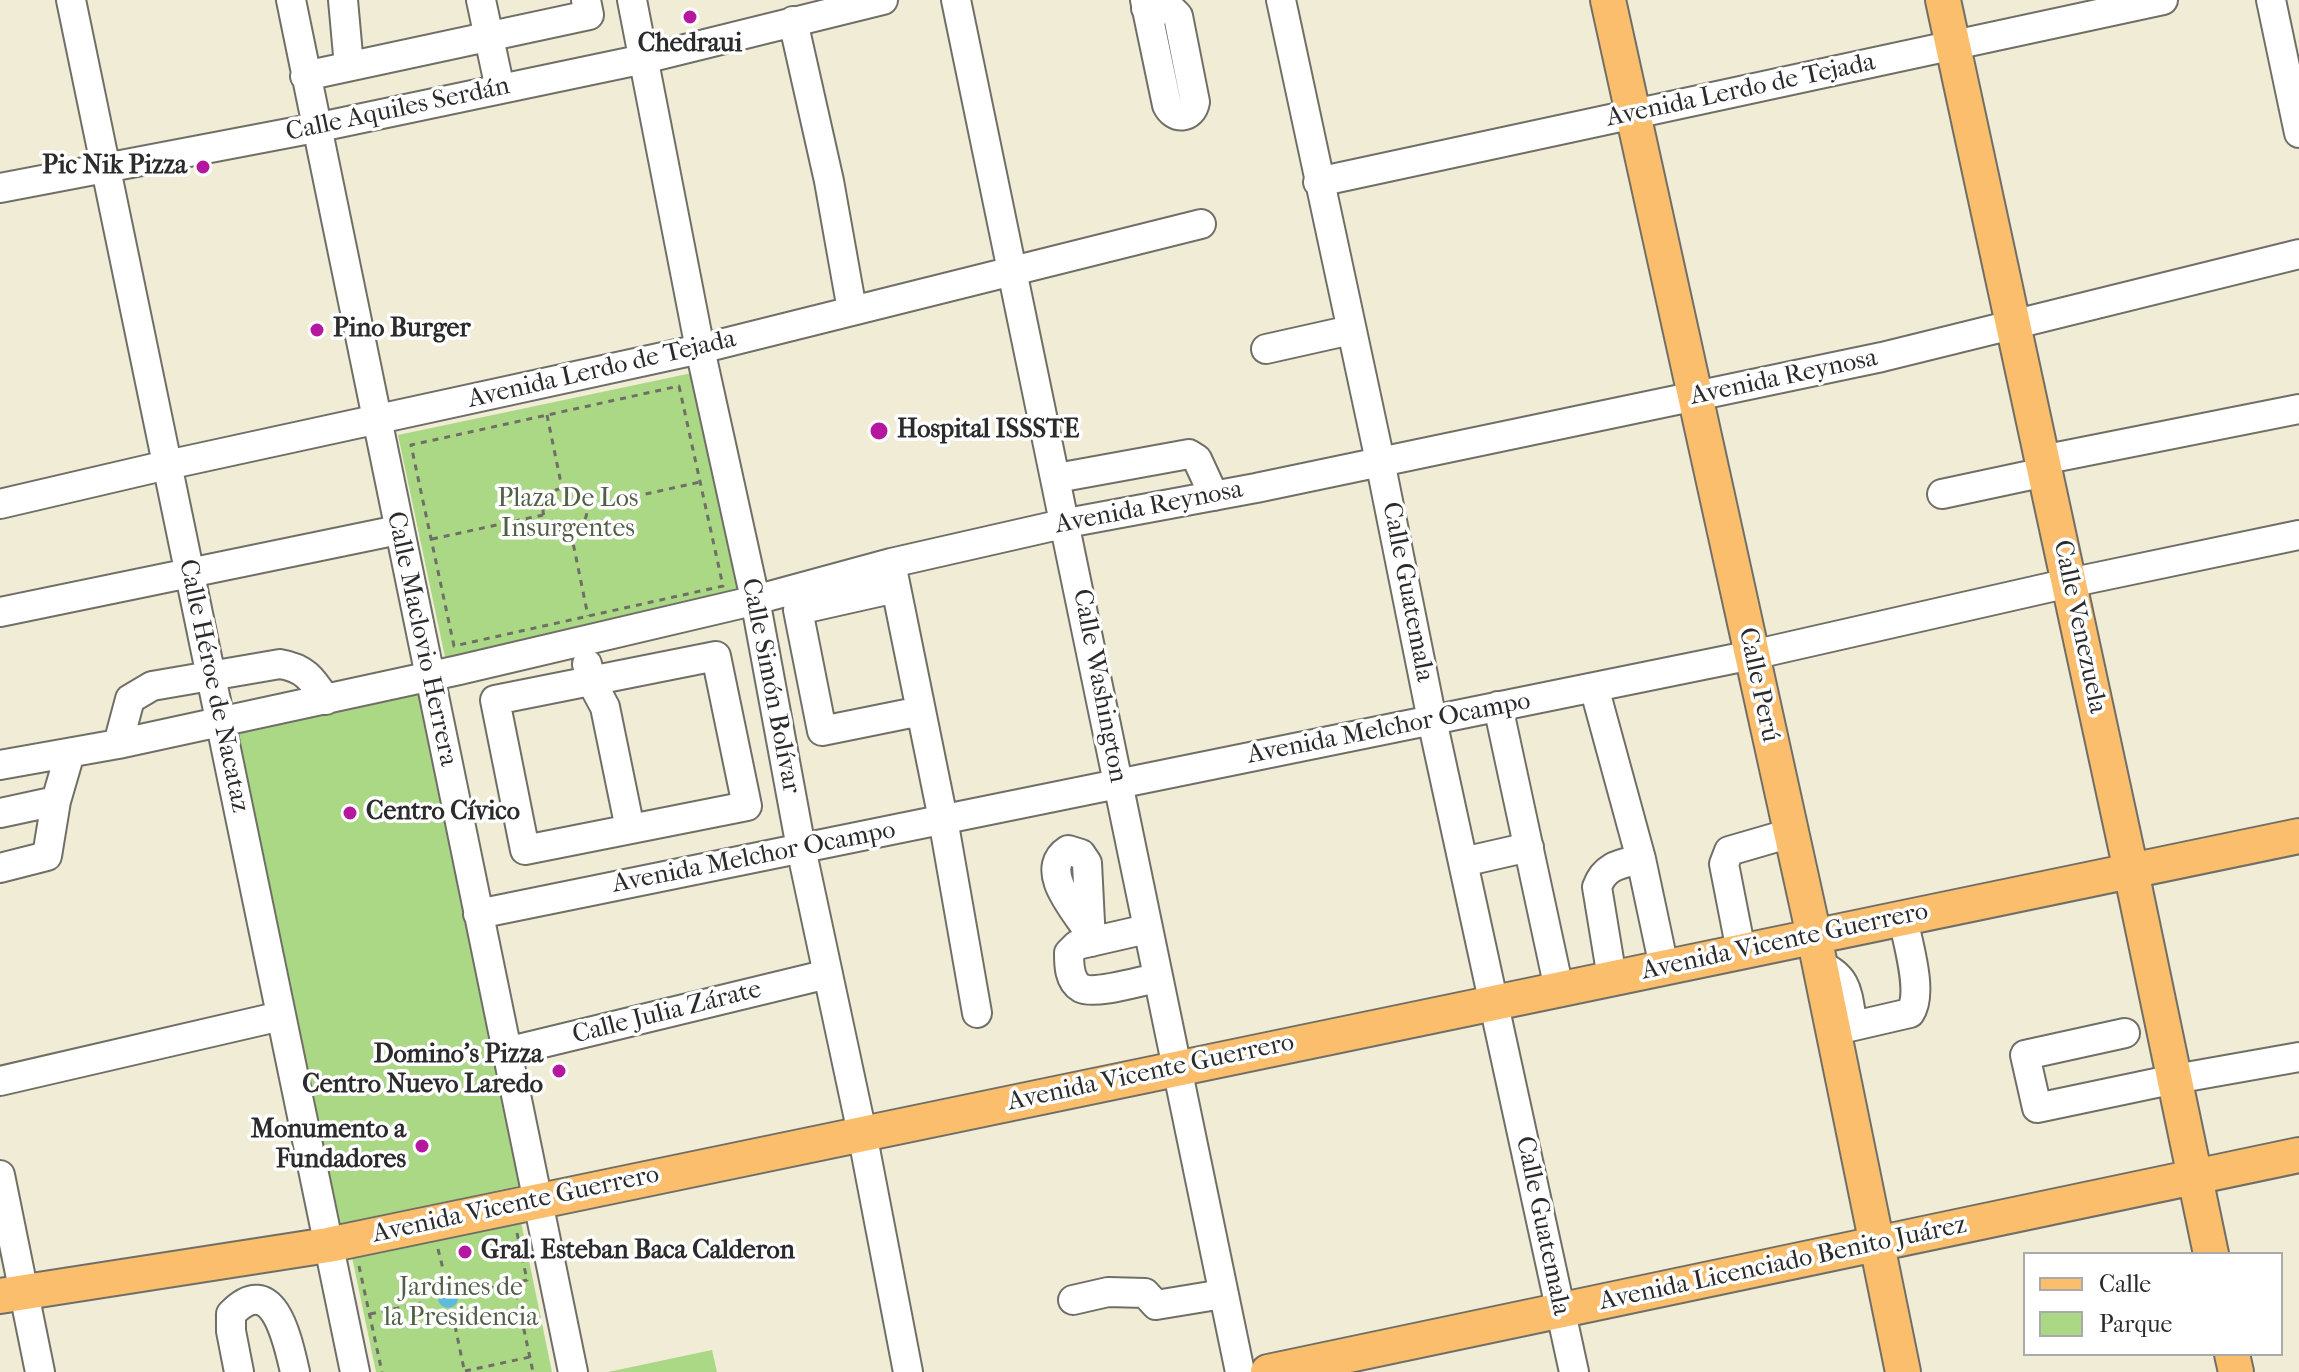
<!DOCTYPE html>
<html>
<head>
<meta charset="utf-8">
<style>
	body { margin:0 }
	#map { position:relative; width:2299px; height:1372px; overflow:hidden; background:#f0ecd6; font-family:"IM FELL French Canon",serif }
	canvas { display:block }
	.legend { position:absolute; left:2023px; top:1252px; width:260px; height:104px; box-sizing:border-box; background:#fff; border:2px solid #aaa; margin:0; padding:10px 14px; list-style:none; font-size:24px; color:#2b2b2b }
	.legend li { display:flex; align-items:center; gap:16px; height:40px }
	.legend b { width:40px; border:2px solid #aaa }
</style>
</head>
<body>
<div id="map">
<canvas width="2299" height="1372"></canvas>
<ul class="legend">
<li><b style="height:10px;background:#fabe6d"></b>Calle</li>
<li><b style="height:22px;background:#aad885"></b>Parque</li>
</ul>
</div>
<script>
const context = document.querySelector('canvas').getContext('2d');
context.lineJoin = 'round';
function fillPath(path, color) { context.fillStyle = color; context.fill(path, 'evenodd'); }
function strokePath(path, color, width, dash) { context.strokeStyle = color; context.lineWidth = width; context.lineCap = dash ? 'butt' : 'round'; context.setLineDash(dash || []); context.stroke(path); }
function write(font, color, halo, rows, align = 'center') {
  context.font = font + ' "IM FELL French Canon",serif'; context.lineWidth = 7; context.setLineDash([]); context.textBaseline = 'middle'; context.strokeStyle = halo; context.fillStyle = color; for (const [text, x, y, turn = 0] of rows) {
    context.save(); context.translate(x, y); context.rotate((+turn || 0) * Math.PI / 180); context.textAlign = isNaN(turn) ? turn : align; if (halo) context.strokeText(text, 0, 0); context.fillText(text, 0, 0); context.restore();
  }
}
fillPath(new Path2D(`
	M692,373l47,222 -294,62 -47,-222z
	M420,687l108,497 -192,41 -108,-496z
	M521,1222l31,150h-176l-24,-115z
	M712,1350l5,22h-109z`), '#aad885');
fillPath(new Path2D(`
	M438 1298a10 10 0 1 1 20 0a10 10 0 1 1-20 0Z`), '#5dbbdb');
const minor = new Path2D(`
	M71,0l284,1372
	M291,0l282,1372
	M343,0l6,66
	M481,0l19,89
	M632,0l68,349 55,250 46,249 61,285 46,239
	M956,0c97,457 186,915 284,1372
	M1145,0l22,105c7,15 25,14 28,-3l-17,-86 -6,-6 -26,-2
	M1281,0l99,461 52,259 142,652
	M2271,0l28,133
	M793,21l36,160 23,129
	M305,76l284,-61 -3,-15
	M1318,182l845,-182
	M0,188l315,-60 329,-69 239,-59
	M1266,349l85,-19
	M2042,460l257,-51
	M1057,478l132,-24 8,5 17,37
	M1942,494l103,-22
	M0,504l167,-39 533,-116 501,-125
	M891,563l52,256 34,194
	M896,588l-98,22 24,121 99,-20
	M0,612l398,-82
	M716,656l31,150 -222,44 -30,-150z
	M587,664l4,17 14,26 25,122
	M1594,687l47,172 23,108
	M1498,706l61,283
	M118,744l12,-45 22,-13 128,-22c25,4 32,15 46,36
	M0,765l118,-21 341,-74 285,-67 147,-40 176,-40 189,-35 626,-131 417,-103
	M0,813l56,-12
	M1463,862l66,-15
	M0,868l47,-12 9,-55 14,-48
	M478,914l1274,-259 317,-72 230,-48
	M1147,929l-70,16 -8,8c0,12 0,28 12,35 14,7 59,-7 76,-10
	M1089,932c-13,-21 -52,-62 -21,-82l13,4 6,9 4,79
	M1741,951l-17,-87 5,-13 62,-18
	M1819,965c31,12 28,31 34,61
	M1612,978l-15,-91c8,-22 24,-23 44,-28
	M1832,1031l78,-18c14,-20 -3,-72 -7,-95
	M2125,1033l-100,22 12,53 138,-29 124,-22
	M506,1052l322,-78
	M0,1081l281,-65
	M0,1175l40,197
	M1073,1300l35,-8 37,1 11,12 67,-11
	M239,1372l-8,-41v-17c43,-45 57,28 64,58`);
const major = new Path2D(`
	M1608,0l206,936 89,436
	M1943,0l188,871 80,383
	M0,1296l328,-51 1971,-409
	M2232,1354l4,18
	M1268,1372l1031,-217`);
strokePath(minor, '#706f67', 32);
strokePath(major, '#706f67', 38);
strokePath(new Path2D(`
	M679,386l44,200 -269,60 -43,-201z
	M547,415l15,73
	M543 510a22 22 0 1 1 44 0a22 22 0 1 1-44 0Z
	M587,507l113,-25
	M571,533l17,83
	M432,539l111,-24
	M517,1233l10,47 -13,3 19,89
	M438,1249l5,20
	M359,1266l23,106
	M477,1291l36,-8
	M370,1314l51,-11
	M455,1326l9,43
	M465,1371l65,-14`), '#706f67', 3, [6, 6]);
strokePath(minor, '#fff', 28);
strokePath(major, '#fabe6d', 34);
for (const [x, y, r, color] of [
	[690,17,8,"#b5179e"],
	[203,167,8,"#b5179e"],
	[317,330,8,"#b5179e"],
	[879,431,10,"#b5179e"],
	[350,813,8,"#b5179e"],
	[559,1071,8,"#b5179e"],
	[422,1146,8,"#b5179e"],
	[465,1252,8,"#b5179e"]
]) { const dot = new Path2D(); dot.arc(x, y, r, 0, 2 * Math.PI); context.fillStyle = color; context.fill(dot); strokePath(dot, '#fff', 3); }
write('bold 26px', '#2b2b2b', '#fff', [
	["Chedraui",690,45,"center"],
	["Pic Nik Pizza",187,167,"right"],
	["Pino Burger",333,330],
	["Hospital ISSSTE",897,431],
	["Centro Cívico",366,813],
	["Domino's Pizza",543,1056,"right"],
	["Centro Nuevo Laredo",543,1086,"right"],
	["Monumento a",406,1131,"right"],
	["Fundadores",406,1161,"right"],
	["Gral. Esteban Baca Calderon",481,1252]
], 'left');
write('26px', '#2b2b2b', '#fff', [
	["Avenida Lerdo de Tejada",1741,91,-12],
	["Calle Aquiles Serdán",398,110,-12],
	["Avenida Lerdo de Tejada",602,370,-13],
	["Avenida Reynosa",1784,378,-12],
	["Avenida Reynosa",1149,508,-11],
	["Calle Guatemala",1407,592,79],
	["Calle Venezuela",2079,627,78],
	["Calle Maclovio Herrera",421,639,78],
	["Calle Perú",1758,685,78],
	["Calle Héroe de Nacataz",213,686,78],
	["Calle Simón Bolívar",770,686,79],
	["Calle Washington",1099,686,79],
	["Avenida Melchor Ocampo",1389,729,-11],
	["Avenida Melchor Ocampo",754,858,-11],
	["Avenida Vicente Guerrero",1785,942,-12],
	["Calle Julia Zárate",667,1013,-14],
	["Avenida Vicente Guerrero",1151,1073,-12],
	["Avenida Vicente Guerrero",516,1205,-12],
	["Calle Guatemala",1542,1226,78],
	["Avenida Licenciado Benito Juárez",1783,1264,-12]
]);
write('26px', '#515f46', '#fff', [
	["Plaza De Los",568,500],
	["Insurgentes",568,530],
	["Jardines de",461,1289],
	["la Presidencia",461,1319]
]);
</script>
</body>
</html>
